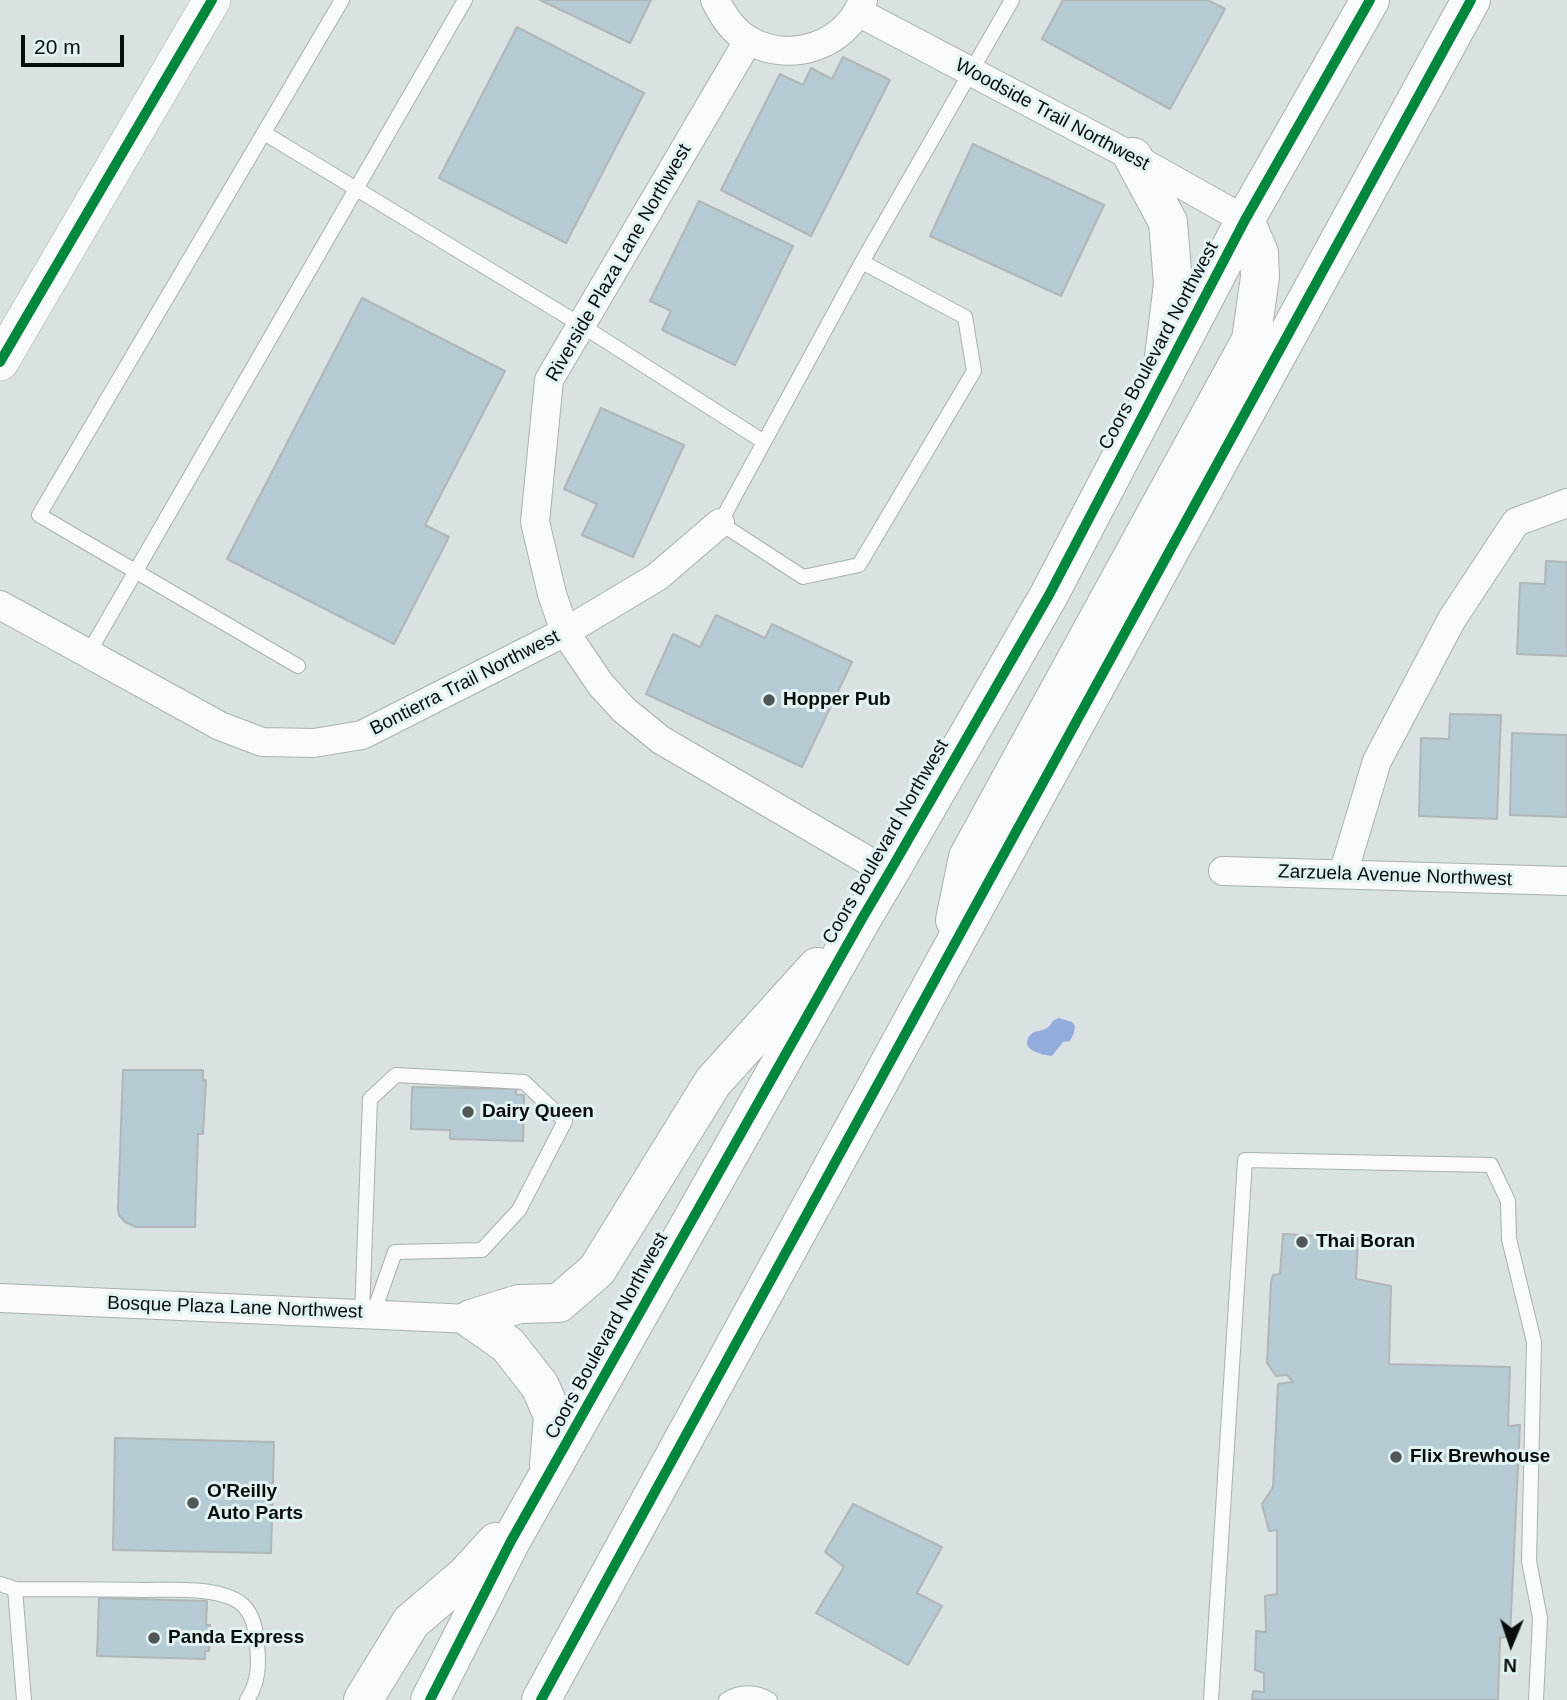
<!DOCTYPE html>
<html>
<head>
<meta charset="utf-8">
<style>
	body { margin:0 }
	#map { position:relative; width:1567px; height:1700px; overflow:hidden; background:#d9e1e2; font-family:Helvetica,sans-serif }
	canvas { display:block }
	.north { position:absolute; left:1476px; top:1609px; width:70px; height:70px; -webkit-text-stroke:5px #e2f2f3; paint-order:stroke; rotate:182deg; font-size:19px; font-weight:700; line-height:28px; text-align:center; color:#080d0d }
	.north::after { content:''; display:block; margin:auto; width:24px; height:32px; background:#080d0d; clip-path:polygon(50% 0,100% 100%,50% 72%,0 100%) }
	.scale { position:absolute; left:21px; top:35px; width:103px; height:32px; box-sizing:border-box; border:4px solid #080d0d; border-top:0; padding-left:9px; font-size:21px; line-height:24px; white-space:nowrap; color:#080d0d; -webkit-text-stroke:5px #e2f2f3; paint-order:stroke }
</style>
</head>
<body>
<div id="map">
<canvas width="1567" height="1700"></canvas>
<div class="north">N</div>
<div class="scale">20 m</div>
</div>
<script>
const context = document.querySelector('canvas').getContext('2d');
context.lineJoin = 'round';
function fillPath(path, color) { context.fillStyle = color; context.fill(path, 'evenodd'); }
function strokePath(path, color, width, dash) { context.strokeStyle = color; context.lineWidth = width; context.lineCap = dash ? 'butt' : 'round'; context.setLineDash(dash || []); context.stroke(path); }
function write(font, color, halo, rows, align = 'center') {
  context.font = font + ' Helvetica,sans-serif'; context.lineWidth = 6; context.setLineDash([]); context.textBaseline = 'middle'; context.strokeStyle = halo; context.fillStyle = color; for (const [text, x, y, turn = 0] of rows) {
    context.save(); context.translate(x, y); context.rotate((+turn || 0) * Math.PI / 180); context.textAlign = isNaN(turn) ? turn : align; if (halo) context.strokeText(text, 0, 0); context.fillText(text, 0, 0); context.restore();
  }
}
fillPath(new Path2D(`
	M1059,1018l13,4 3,4 -1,7 -4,8 -7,1 -11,14c-9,-1 -35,-6 -21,-22 5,-4 12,-3 16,-6 6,-4 2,-7 12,-10z`), '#94acdb');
const building = new Path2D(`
	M540,0h111l-21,43z
	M1063,0h145l17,9 -55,100 -128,-70z
	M517,27l127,66 -78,150 -127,-65z
	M843,57l47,23 -79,156 -90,-46 59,-116 23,11 8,-17 21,11z
	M973,144l131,61 -43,91 -131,-60z
	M699,201l94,45 -58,119 -73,-35 9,-19 -21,-10z
	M362,298l143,73 -80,154 24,12 -55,107 -167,-85z
	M601,408l83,37 -51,112 -51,-22 15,-31 -33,-15z
	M1546,561l21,1v94l-50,-2 3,-71 25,1z
	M716,615l49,23 7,-14 80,38 -50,105 -156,-73 27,-60 27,13z
	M1450,714l51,1 -4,104 -78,-3 2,-78 28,1z
	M1512,733l55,2v82l-57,-2z
	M123,1070h80v11l3,-1 -3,54h-5l-3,93h-59l-11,-5 -6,-7 -1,-6z
	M412,1087l104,2v6h8l-1,46 -73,-2v-9l-39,-1z
	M1283,1234l75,4 -2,41 35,7 -2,78 121,3 -2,59 12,-1 -10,211 -10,2 -2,62h-237l-9,-1 1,-8 11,1v-19l-9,-3 1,-39 10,1 -1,-36 12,-2v-64l-8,1 -7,-27 11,-17 5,-103 15,-2 -6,-7 -11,1 -9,-13 4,-81 2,-7 7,-1z
	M115,1438l159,4 -3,111 -158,-3z
	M853,1504l89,43 -25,46 25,13 -34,59 -92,-52 28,-46 -19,-15z
	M99,1598l108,3 -1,24h4l-1,26h-4v8l-108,-3z`);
fillPath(building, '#b6cad3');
strokePath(building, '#b0b6b7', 2);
const service = new Path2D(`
	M264,133l317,192 183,117
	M862,262l103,55 9,54 -115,194 -56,12 -83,-54 142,-261 150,-262
	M88,654l377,-654
	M298,666l-259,-151 303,-515
	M362,1314l8,-215 26,-24 128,7 41,39 -46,89 -37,40 -87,2 -22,62
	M0,1584l15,5c43,0 86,0 129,1 27,0 65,-3 90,9 17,8 22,27 23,45 2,20 2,38 -10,56
	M15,1589l9,111
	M726,1700c13,-9 31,-9 44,0
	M1211,1700l34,-540 246,5 17,36 1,38 25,103 -5,219 11,57 -4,82`);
const minor = new Path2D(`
	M715,0c8,16 18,32 35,41 41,23 97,4 113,-41
	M858,12l275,145 112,63
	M748,41l-199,339 -14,142 17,72 13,38 36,53 23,25 37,30 228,133
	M0,605l220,121 42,16 52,1 48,-8 203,-103 92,-55 63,-54
	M1223,871l344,10
	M1343,874l34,-113 75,-142 64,-97 51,-19
	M0,1298l471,21`);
const tertiary = new Path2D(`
	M0,362l212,-362`);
const primary = new Path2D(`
	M1133,157l35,65 5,62 -9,72
	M955,920l13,-63 283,-517 9,-63 -1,-24 -14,-33
	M471,1319l48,-15 40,-1 38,-33 116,-188 104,-115
	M471,1319l37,26 32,41 13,30 -4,49
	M363,1700l48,-78 55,-47 30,-33
	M430,1700l81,-159 352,-624 26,-44 160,-278 196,-375 125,-220
	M541,1700l930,-1700`);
strokePath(service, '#a9b0b0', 16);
strokePath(minor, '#a9b0b0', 30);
strokePath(tertiary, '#a9b0b0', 38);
strokePath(primary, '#a9b0b0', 40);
strokePath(service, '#f9fafb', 14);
strokePath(minor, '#f9fafb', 28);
strokePath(tertiary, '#f9fafb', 37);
strokePath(primary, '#f9fafb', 38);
strokePath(new Path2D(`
	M0,362l212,-362
	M430,1700l81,-159 352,-624 26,-44 160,-278 196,-375 125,-220
	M541,1700l930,-1700`), '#00873e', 10);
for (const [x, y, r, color] of [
	[769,700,7,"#515758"],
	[468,1112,7,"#515758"],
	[1302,1242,7,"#515758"],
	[1396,1457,7,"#515758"],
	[193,1503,7,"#515758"],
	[154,1638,7,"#515758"]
]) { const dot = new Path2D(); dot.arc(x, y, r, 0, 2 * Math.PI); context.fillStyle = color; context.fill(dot); strokePath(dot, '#e2f2f3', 2.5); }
write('19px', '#080d0d', '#e2f2f3', [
	["Woodside Trail Northwest",1052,115,28],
	["Riverside Plaza Lane Northwest",619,263,-60],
	["Coors Boulevard Northwest",1159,346,-62],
	["Bontierra Trail Northwest",465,683,-27],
	["Coors Boulevard Northwest",886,842,-60],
	["Zarzuela Avenue Northwest",1395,876,2],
	["Bosque Plaza Lane Northwest",235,1308,2],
	["Coors Boulevard Northwest",607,1336,-61]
]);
write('bold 19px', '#080d0d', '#e2f2f3', [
	["Hopper Pub",783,700],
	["Dairy Queen",482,1112],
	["Thai Boran",1316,1242],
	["Flix Brewhouse",1410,1457],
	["O'Reilly",207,1492],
	["Auto Parts",207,1514],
	["Panda Express",168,1638]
], 'left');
</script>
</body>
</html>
